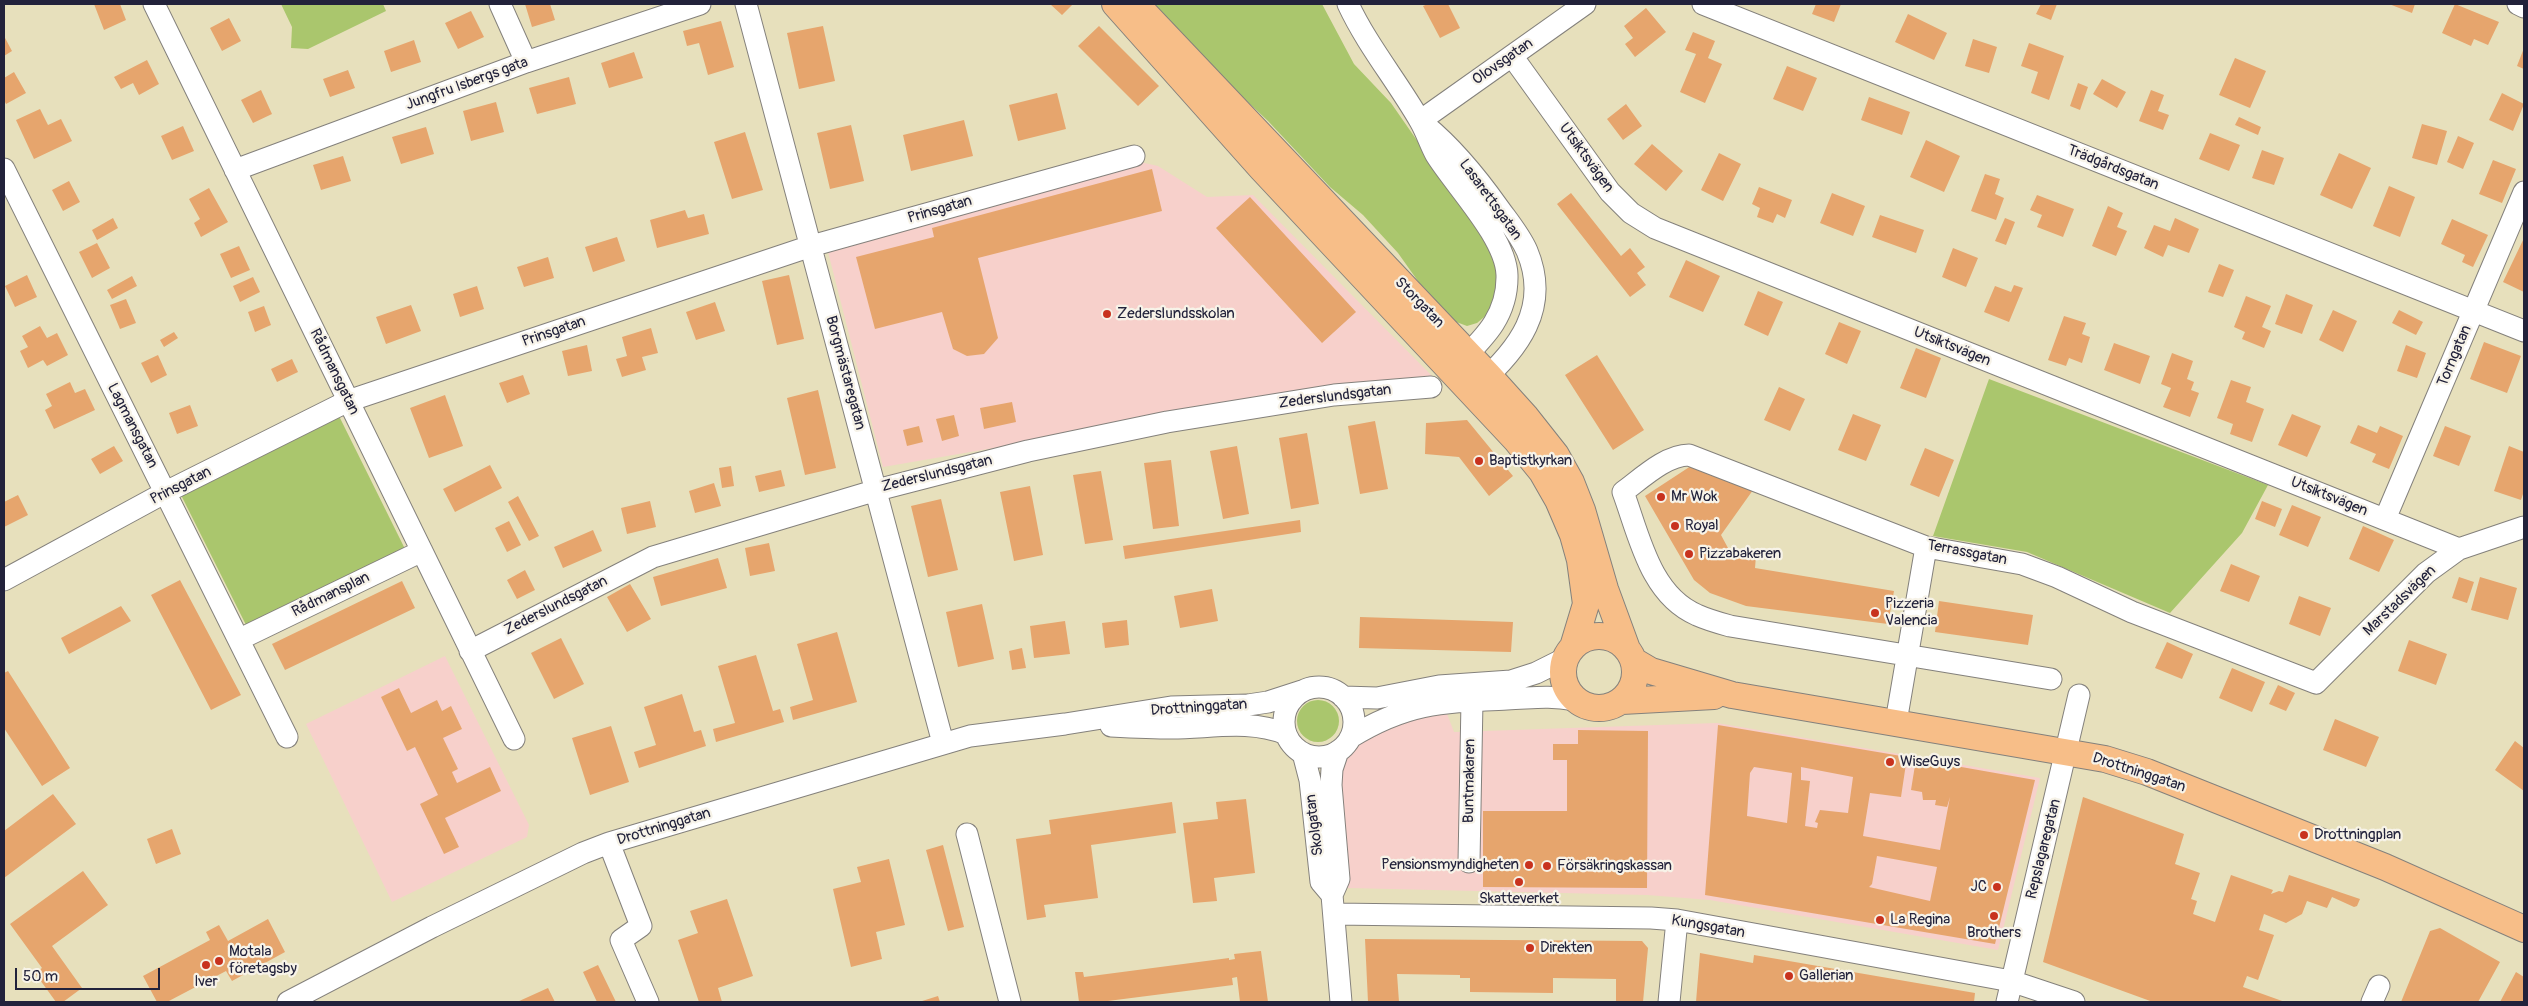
<!DOCTYPE html>
<html>
<head>
<meta charset="utf-8">
<style>
	body { margin:0 }
	#map { position:relative; width:2528px; height:1006px; overflow:hidden; background:#e7e0bc; font-family:Pangolin,sans-serif }
	canvas { display:block }
	.frame { position:absolute; inset:0; border:5px solid #22223b; pointer-events:none }
	.scale { position:absolute; left:15px; top:968px; width:145px; height:22px; box-sizing:border-box; border:2px solid #22223b; border-top:0; padding-left:6px; font-size:15px; line-height:18px; white-space:nowrap; color:#22223b; -webkit-text-stroke:4px #f7f3e8; paint-order:stroke }
</style>
</head>
<body>
<div id="map">
<canvas width="2528" height="1006"></canvas>
<div class="frame"></div>
<div class="scale">50 m</div>
</div>
<script>
const context = document.querySelector('canvas').getContext('2d');
context.lineJoin = 'round';
function fillPath(path, color) { context.fillStyle = color; context.fill(path, 'evenodd'); }
function strokePath(path, color, width, dash) { context.strokeStyle = color; context.lineWidth = width; context.lineCap = dash ? 'butt' : 'round'; context.setLineDash(dash || []); context.stroke(path); }
function write(font, color, halo, rows, align = 'center') {
  context.font = font + ' Pangolin,sans-serif'; context.lineWidth = 4.5; context.setLineDash([]); context.textBaseline = 'middle'; context.strokeStyle = halo; context.fillStyle = color; for (const [text, x, y, turn = 0] of rows) {
    context.save(); context.translate(x, y); context.rotate((+turn || 0) * Math.PI / 180); context.textAlign = isNaN(turn) ? turn : align; if (halo) context.strokeText(text, 0, 0); context.fillText(text, 0, 0); context.restore();
  }
}
fillPath(new Path2D(`
	M1140,162l18,4 49,31 46,-2 182,184 -249,36 -303,52 -56,-219z
	M445,656l84,169 -2,12 -135,65 -86,-178z
	M1446,711l8,21 263,-9 323,55 -42,172 -288,-50 -63,-5 -299,-7 -11,-104 8,-27 20,-19 25,-15z`), '#f7d0cb');
fillPath(new Path2D(`
	M281,4h102l3,7 -78,38 -17,-1 1,-21z
	M1144,4h178l32,60 37,39 86,124 18,32 3,25 -9,29 -12,10 -10,3 -16,-6 -21,-22 -32,-45 -35,-38 -33,-28 -62,-66z
	M1989,379l279,106 -26,48 -72,80 -143,-61 -94,-16z
	M338,414l67,135 -158,78 -67,-134z
	M1297 721a21 21 0 1 1 42 0a21 21 0 1 1-42 0Z`), '#aac66d');
fillPath(new Path2D(`
	M94,4h26l6,16 -22,10z
	M525,4h25l5,16 -23,7z
	M1050,4h23l-11,11z
	M1428,4h20l12,24 -20,10 -17,-32z
	M1816,4h25l-7,18 -22,-8z
	M2041,4h16l-6,16 -15,-6z
	M2389,4h26l-3,9z
	M2455,4l44,18 -11,23 -14,-6 -3,7 -29,-13z
	M1646,8l20,24 -31,25 -10,-13 8,-6 -9,-12z
	M471,11l13,26 -26,12 -13,-26z
	M1908,14l39,19 -13,27 -39,-18z
	M229,18l12,23 -19,10 -12,-23z
	M721,21l13,46 -26,8 -9,-32 -12,3 -4,-15z
	M823,26l12,55 -36,8 -12,-56z
	M1099,26l60,60 -21,20 -60,-60z
	M1693,32l22,9 -7,17 14,6 -17,39 -25,-11 16,-38 -11,-4z
	M4,36l8,15 -8,5z
	M1973,39l24,8 -8,26 -24,-7z
	M414,40l7,22 -30,10 -7,-21z
	M2029,43l35,13 -15,44 -18,-7 7,-21 -17,-6z
	M2524,48v21l-7,-3z
	M634,52l9,26 -34,10 -8,-25z
	M2235,58l31,13 -16,37 -31,-13z
	M147,60l12,24 -20,11 -6,-12 -12,6 -7,-12z
	M1787,66l30,12 -14,33 -30,-12z
	M348,70l7,18 -25,9 -7,-18z
	M14,72l12,21 -20,11 -2,-4v-22z
	M569,77l7,27 -39,10 -8,-26z
	M2102,79l24,13 -9,16 -24,-14z
	M2078,83l10,4 -8,23 -10,-4z
	M261,90l11,24 -19,9 -12,-23z
	M2151,90l13,5 -6,16 11,4 -6,15 -24,-9z
	M1057,93l9,36 -48,12 -9,-36z
	M2502,93l22,11 -11,27 -24,-11z
	M1869,97l41,15 -8,23 -41,-15z
	M496,102l8,30 -33,9 -8,-30z
	M1626,104l16,22 -19,14 -16,-21z
	M40,109l8,16 13,-6 11,22 -38,18 -18,-39z
	M2239,117l22,10 -3,8 -23,-10z
	M964,120l9,36 -62,15 -8,-36z
	M2422,124l25,7 -10,34 -25,-7z
	M851,125l13,56 -34,8 -13,-56z
	M183,126l11,25 -22,9 -11,-24z
	M426,127l8,27 -33,10 -9,-27z
	M745,132l18,58 -31,9 -18,-57z
	M2210,133l30,12 -11,26 -30,-12z
	M2458,136l16,7 -11,26 -16,-7z
	M1926,140l34,16 -16,36 -34,-15z
	M1652,144l31,27 -17,20 -32,-27z
	M2262,150l22,8 -10,27 -22,-7z
	M1719,153l22,11 -18,37 -22,-11z
	M2339,153l32,15 -19,41 -32,-14z
	M343,156l8,25 -30,9 -8,-25z
	M2493,160l23,9 -14,34 -23,-9z
	M1152,169l10,42 -184,47 20,80 -14,16 -17,2 -14,-7 -11,-37 -67,17 -19,-72 78,-20 -2,-9z
	M1985,174l15,5 -5,15 9,4 -8,22 -25,-9z
	M69,181l11,21 -17,9 -11,-21z
	M2389,186l26,11 -15,40 -27,-11z
	M1759,187l33,13 -7,18 -8,-4 -4,9 -16,-6 3,-9 -8,-4z
	M209,188l19,34 -27,15 -7,-14 6,-4 -11,-20z
	M1571,193l50,63 9,-8 15,19 -8,6 9,12 -16,12 -73,-93z
	M1832,193l33,13 -12,30 -33,-13z
	M2037,195l37,14 -11,28 -26,-10 5,-12 -12,-5z
	M1250,197l106,115 -34,31 -106,-115z
	M2108,206l15,7 -6,14 10,4 -11,25 -24,-10z
	M685,210l3,8 16,-4 5,20 -52,14 -7,-28z
	M1880,215l44,15 -8,23 -44,-16z
	M113,218l5,10 -21,12 -5,-10z
	M2005,218l10,4 -9,23 -11,-4z
	M2175,218l24,11 -10,24 -21,-8 -5,12 -19,-9 10,-23 16,6z
	M2452,219l36,16 -15,32 -11,-5 3,-7 -24,-11z
	M617,237l8,24 -32,11 -8,-25z
	M2524,238v54l-21,-10z
	M97,243l13,25 -18,10 -13,-26z
	M239,246l11,24 -19,8 -11,-24z
	M1953,248l25,10 -12,29 -24,-10z
	M548,257l6,21 -30,9 -7,-20z
	M1686,260l34,16 -17,36 -34,-15z
	M2219,264l15,6 -11,27 -15,-5z
	M27,275l10,22 -22,10 -10,-21z
	M789,275l15,64 -27,6 -15,-64z
	M132,276l5,10 -25,13 -5,-9z
	M253,277l7,15 -20,10 -7,-16z
	M2014,285l9,3 -14,34 -25,-10 11,-26 16,6z
	M477,286l7,23 -24,8 -7,-23z
	M1758,291l25,11 -15,34 -24,-11z
	M2286,294l27,11 -11,29 -27,-10z
	M2246,296l25,10 -9,21 9,4 -7,17 -22,-9 3,-7 -11,-5z
	M126,299l10,24 -16,6 -10,-24z
	M715,302l10,29 -29,9 -10,-28z
	M411,305l10,26 -35,13 -10,-27z
	M264,306l7,19 -16,7 -7,-20z
	M2333,310l24,11 -14,31 -24,-12z
	M2399,310l24,12 -7,13 -24,-12z
	M2064,316l22,7 -4,11 8,3 -8,26 -13,-5 -3,8 -18,-6z
	M1839,322l22,9 -14,33 -22,-10z
	M40,326l7,12 10,-5 11,22 -21,11 -4,-6 -15,8 -8,-17 8,-4 -6,-11z
	M651,328l7,25 -16,4 4,13 -24,7 -6,-18 11,-3 -5,-19z
	M174,332l4,6 -14,9 -4,-7z
	M2484,342l37,14 -14,37 -37,-14z
	M2114,343l36,13 -10,28 -36,-14z
	M587,345l5,26 -24,5 -6,-25z
	M2406,345l20,8 -9,25 -20,-7z
	M1916,348l25,10 -15,40 -26,-10z
	M2172,353l21,8 -6,18 7,3 -3,8 8,3 -9,24 -27,-10 8,-19 -10,-4z
	M158,355l9,20 -16,8 -10,-20z
	M1597,355l47,75 -31,20 -48,-75z
	M292,359l6,13 -21,10 -6,-13z
	M523,375l7,19 -23,9 -8,-20z
	M2231,380l20,7 -5,15 18,7 -12,33 -22,-8 3,-10 -16,-6z
	M70,382l5,11 10,-4 10,21 -41,19 -9,-19 7,-4 -6,-12z
	M1779,387l26,12 -15,32 -26,-11z
	M818,390l18,78 -31,7 -18,-77z
	M445,395l18,51 -34,12 -19,-50z
	M1012,402l4,20 -32,7 -4,-21z
	M190,405l8,21 -21,8 -8,-21z
	M1853,414l28,11 -15,36 -28,-11z
	M2292,414l29,12 -14,31 -29,-12z
	M954,415l5,21 -17,5 -6,-22z
	M1467,420l46,56 -24,20 -30,-39 -34,-3 1,-31z
	M1375,421l13,68 -28,5 -12,-68z
	M2358,425l19,8 3,-7 23,10 -14,33 -17,-7 4,-8 -26,-11z
	M919,426l4,16 -16,4 -4,-16z
	M2445,426l26,10 -12,30 -26,-10z
	M1307,433l12,71 -28,5 -12,-71z
	M114,446l9,15 -23,13 -9,-15z
	M1237,446l12,68 -26,5 -13,-68z
	M2509,446l15,6v39l-3,9 -27,-9z
	M1925,448l29,12 -15,37 -29,-12z
	M1171,460l8,66 -26,3 -9,-66z
	M1697,462l56,28 -32,45 7,13 28,8 -1,12 139,23 -6,33 -142,-18 -36,-13 -16,-13 -49,-84z
	M490,465l12,23 -47,24 -12,-23z
	M731,466l3,20 -12,2 -3,-20z
	M781,470l4,16 -26,6 -4,-16z
	M1101,471l12,69 -28,4 -12,-69z
	M714,483l7,23 -26,7 -6,-22z
	M1030,486l13,69 -29,6 -14,-69z
	M18,495l10,20 -24,12v-25z
	M518,496l21,40 -10,5 -21,-39z
	M941,499l17,71 -30,7 -17,-71z
	M650,501l6,26 -29,7 -6,-26z
	M2262,501l20,8 -7,18 -20,-8z
	M2292,505l29,12 -13,30 -29,-12z
	M1300,520l1,12 -176,27 -2,-13z
	M509,521l12,24 -14,7 -12,-24z
	M2363,526l31,14 -15,32 -30,-13z
	M593,530l9,21 -39,17 -9,-21z
	M769,543l6,28 -25,5 -5,-28z
	M718,558l9,30 -66,18 -8,-29z
	M2231,564l29,12 -11,26 -29,-11z
	M525,570l10,20 -18,9 -10,-19z
	M2459,577l15,5 -7,21 -15,-5z
	M2480,577l37,11 -9,32 -37,-10z
	M180,580l61,115 -30,15 -60,-115z
	M402,581l13,27 -130,62 -13,-26z
	M630,584l21,35 -24,13 -20,-35z
	M1212,589l6,32 -38,7 -6,-32z
	M2299,596l32,12 -11,28 -31,-12z
	M1939,601l94,14 -5,30 -93,-13z
	M982,604l12,55 -36,8 -12,-55z
	M121,606l10,15 -62,33 -8,-16z
	M1360,617l153,5 -2,30 -152,-4z
	M1127,620l2,25 -24,3 -3,-25z
	M1065,621l5,33 -36,4 -4,-32z
	M837,632l20,70 -64,18 -3,-13 23,-7 -16,-56z
	M561,638l23,46 -30,15 -23,-46z
	M2409,640l38,14 -11,31 -38,-14z
	M2167,642l26,12 -11,25 -27,-11z
	M1022,648l4,20 -14,2 -3,-19z
	M756,655l17,56 7,-2 4,13 -68,20 -3,-13 22,-6 -17,-57z
	M2232,668l33,14 -13,30 -33,-14z
	M8,671l62,97 -28,18 -38,-58v-55z
	M2278,685l17,8 -9,18 -17,-7z
	M399,688l12,25 26,-13 5,11 9,-5 11,23 -19,9 15,31 -6,3 5,11 33,-16 11,24 -56,27 14,29 -15,7 -24,-50 18,-9 -23,-48 -8,4 -26,-54z
	M682,694l12,38 7,-2 5,16 -67,22 -5,-16 22,-7 -12,-38z
	M2335,719l44,18 -13,30 -43,-17z
	M1718,725l189,32 -6,40 -31,-4 -7,43 77,14 10,-53 -3,10 -12,-2 1,-5h-13l-1,-8 -11,-2 5,-31 119,21 -40,164 -290,-49zM1754,767l38,6 -5,50 -40,-7 3,-43zM1801,767l52,10 -5,36 -28,-3 -5,12 3,1 -1,5 -12,-2 5,-45 -9,-1zM1877,856l60,11 -7,34 -61,-14 3,-3z
	M611,726l18,56 -39,13 -18,-57z
	M1578,730l70,1 -1,157 -164,-1v-76h84v-51h-14v-16h25z
	M2515,741l9,7v43l-29,-21z
	M53,794l23,30 -72,54v-47z
	M2083,797l101,37 -9,30 25,9 -9,26 6,2 -4,13 22,8 16,-47 42,15 -2,4 8,-3 4,1 6,-17 71,24 -3,7 -3,1 -22,-10 -5,11 -20,-7 -5,13 -16,9 -22,-9 -5,16 15,5 -16,45 -11,-4 -4,11 42,15h-132l-110,-40z
	M1246,799l9,74 -41,5 3,23 -24,2 -10,-80 35,-4 -2,-17z
	M1172,802l4,31 -85,12 7,53 -54,7 2,12 -19,3 -11,-81 35,-5 -2,-14z
	M172,829l9,25 -25,10 -9,-25z
	M943,845l21,82 -16,4 -22,-81z
	M889,859l16,66 -29,7 6,27 -31,8 -18,-78 28,-7 -4,-15z
	M83,871l25,34 -56,41 30,42 -19,14h-7l-21,-29 7,-5 -32,-44z
	M727,899l26,77 -35,12 4,14h-23l-21,-62 20,-7 -8,-22z
	M268,919l17,33 -53,29 -6,-10 -59,31h-10l-14,-26 67,-36 -4,-8 13,-7 9,16z
	M2440,928l60,34 -22,40h-77l29,-71z
	M1365,939l277,2 6,7 -5,54h-27v-23l-63,-1v15l-83,-1v-14h-10v-3l-63,-1 2,28h-31z
	M1261,951l7,51h-28l-3,-25 -5,1 1,7 -133,17h-21l-4,-30h8l1,5 145,-19v2l6,-1 -1,-5z
	M1700,953l53,10 1,-8 221,38 -1,9h-278z
	M598,965l18,37h-19l-14,-30z
	M2516,972l8,5v25h-24z
	M548,988l7,14h-38z
	M938,996l2,6h-21z`), '#e6a56d');
const minor = new Path2D(`
	M154,4l360,735
	M500,4l26,58
	M746,4l197,739
	M1348,4c19,41 49,77 72,117 6,10 10,23 16,34 20,32 70,83 71,120 1,41 -23,63 -50,90
	M1703,4l821,327
	M2518,4l6,3
	M1512,56l98,136 21,21 24,15 804,321
	M1420,121l165,-117
	M1425,125c28,23 51,51 73,82 10,14 22,28 29,44 24,57 -9,99 -50,135
	M4,169l283,568
	M235,170l291,-108 174,-58
	M2385,519l139,-327
	M4,580l162,-88 182,-91 463,-155 323,-90
	M240,639l182,-88
	M470,651l183,-94 224,-67 151,-39 139,-29 167,-27 97,-8
	M2051,679l-321,-53c-11,-3 -22,-6 -33,-11 -47,-20 -58,-80 -74,-123 19,-14 43,-37 66,-37l237,92 96,17 35,13 75,35 184,71 110,-110 33,-24 65,-22
	M1284 722a35 35 0 1 1 70 0a35 35 0 1 1-70 0Z
	M1343,697l34,1 62,-12 72,-5 25,-8 30,-15
	M1896,722l30,-175
	M1111,726c20,1 41,2 61,2 38,0 78,-9 114,6
	M1351,737c57,-35 92,-35 156,-38 28,-1 39,-4 68,1
	M1338,751l-6,18 -1,16 8,94 -7,16 9,107
	M1303,753l7,27 11,102 11,13
	M967,834l43,168
	M609,843l32,83 -20,14 27,62
	M1469,862l3,-161
	M1334,914l317,4 26,2 334,61 63,21
	M288,1002l144,-75 151,-74 26,-10 361,-107 95,-12 106,-17 77,-2 20,-3 34,-11
	M1669,1002l8,-82
	M2007,1002l72,-307
	M2372,1002l7,-16`);
const major = new Path2D(`
	M1115,4l147,165 254,271 26,32 16,28 15,35 7,25 6,44 -13,43
	M1136,4l353,372 37,41 30,38 15,27 11,28 23,79 22,60
	M1563 672a36 36 0 1 1 72 0a36 36 0 1 1-72 0Z
	M1634,661l17,10 81,24 373,64 42,13 238,95 139,62
	M1622,701l92,-5`);
strokePath(minor, '#84817c', 23);
strokePath(major, '#84817c', 28);
strokePath(minor, '#fff', 21);
strokePath(major, '#f7be88', 26);
for (const [x, y, r, color] of [
	[1107,314,5,"#c8321e"],
	[1479,461,5,"#c8321e"],
	[1661,497,5,"#c8321e"],
	[1675,526,5,"#c8321e"],
	[1689,554,5,"#c8321e"],
	[1875,613,5,"#c8321e"],
	[1890,762,5,"#c8321e"],
	[2304,835,5,"#c8321e"],
	[1529,865,5,"#c8321e"],
	[1547,866,5,"#c8321e"],
	[1519,882,5,"#c8321e"],
	[1997,887,5,"#c8321e"],
	[1994,916,5,"#c8321e"],
	[1880,920,5,"#c8321e"],
	[1530,948,5,"#c8321e"],
	[219,961,5,"#c8321e"],
	[206,965,5,"#c8321e"],
	[1789,976,5,"#c8321e"]
]) { const dot = new Path2D(); dot.arc(x, y, r, 0, 2 * Math.PI); context.fillStyle = color; context.fill(dot); strokePath(dot, '#f7f3e8', 2); }
write('15px', '#22223b', '#f7f3e8', [
	["Olovsgatan",1503,62,-35],
	["Jungfru Isbergs gata",467,84,-20],
	["Utsiktsvägen",1586,158,54],
	["Trädgårdsgatan",2113,168,22],
	["Lasarettsgatan",1490,200,54],
	["Prinsgatan",940,210,-16],
	["Storgatan",1419,303,46],
	["Prinsgatan",554,332,-19],
	["Utsiktsvägen",1952,347,22],
	["Torngatan",2455,356,-67],
	["Rådmansgatan",334,372,64],
	["Borgmästaregatan",845,373,75],
	["Zederslundsgatan",1335,397,-7],
	["Lagmansgatan",132,426,63],
	["Zederslundsgatan",937,474,-14],
	["Prinsgatan",181,486,-27],
	["Utsiktsvägen",2329,497,22],
	["Terrassgatan",1967,553,11],
	["Rådmansplan",331,595,-26],
	["Marstadsvägen",2400,601,-44],
	["Zederslundsgatan",556,606,-27],
	["Drottninggatan",1199,708,-4],
	["Drottninggatan",2139,773,18],
	["Buntmakaren",1470,781,-89],
	["Skolgatan",1315,825,-97],
	["Drottninggatan",664,827,-17],
	["Repslagaregatan",2044,849,-76],
	["Kungsgatan",1708,927,10]
]);
write('15px', '#22223b', '#f7f3e8', [
	["Zederslundsskolan",1117,314],
	["Baptistkyrkan",1489,461],
	["Mr Wok",1671,497],
	["Royal",1685,526],
	["Pizzabakeren",1699,554],
	["Pizzeria",1885,604],
	["Valencia",1885,621],
	["WiseGuys",1900,762],
	["Drottningplan",2314,835],
	["Pensionsmyndigheten",1519,865,"right"],
	["Försäkringskassan",1557,866],
	["JC",1987,887,"right"],
	["Skatteverket",1519,899,"center"],
	["La Regina",1890,920],
	["Brothers",1994,933,"center"],
	["Direkten",1540,948],
	["Motala",229,952],
	["företagsby",229,969],
	["Gallerian",1799,976],
	["Iver",206,982,"center"]
], 'left');
</script>
</body>
</html>
